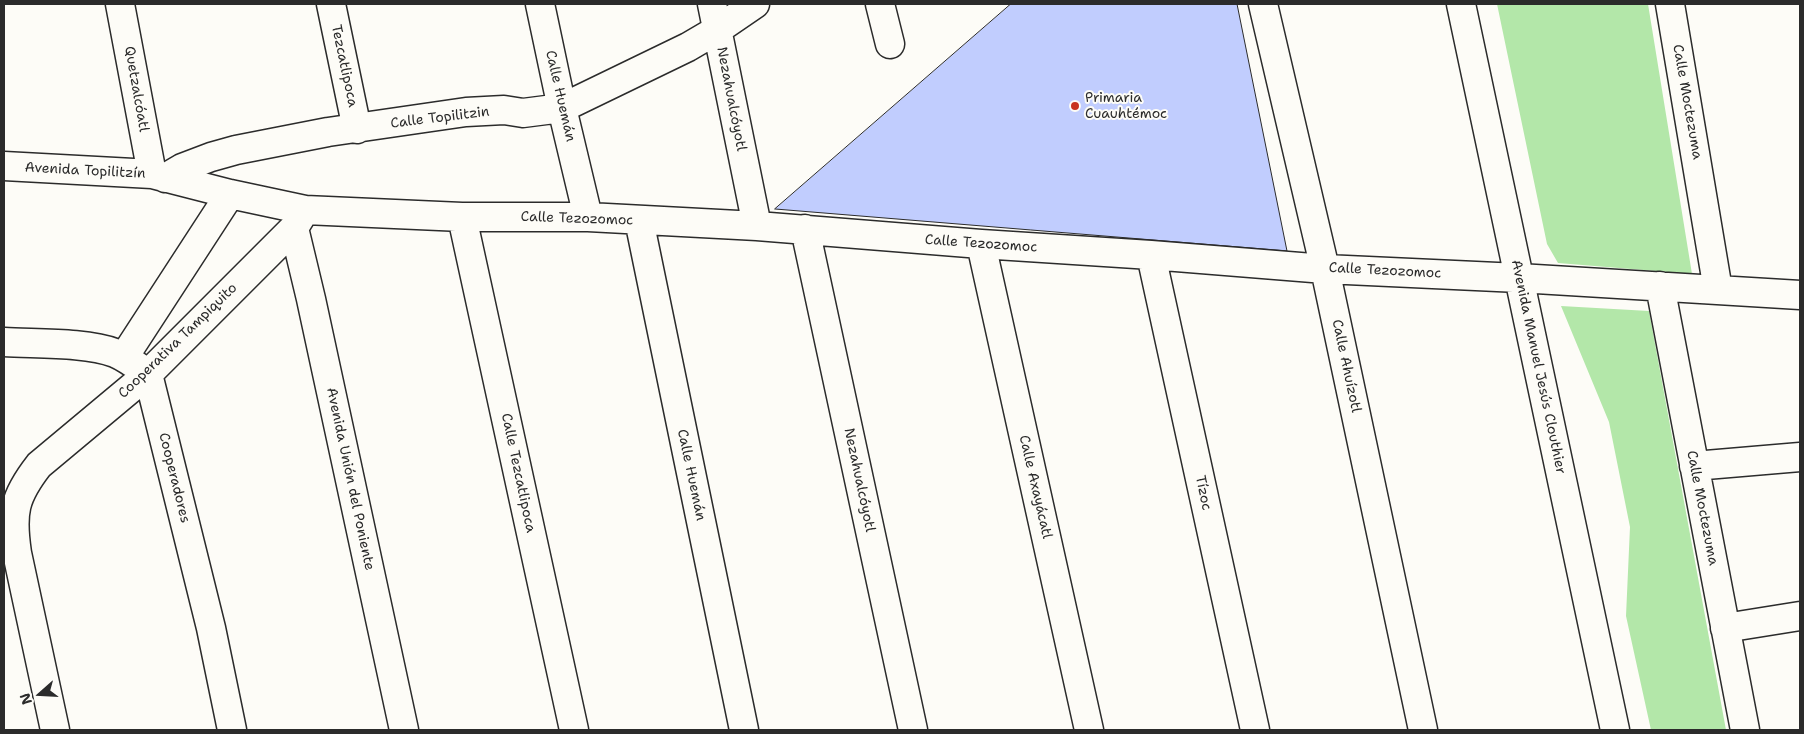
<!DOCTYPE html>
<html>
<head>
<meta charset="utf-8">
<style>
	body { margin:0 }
	#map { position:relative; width:1804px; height:734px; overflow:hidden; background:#fdfcf7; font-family:"Shantell Sans",sans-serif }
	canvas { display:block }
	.frame { position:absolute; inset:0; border:5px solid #2b2b2b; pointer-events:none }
	.north { position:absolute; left:15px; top:669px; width:50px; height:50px; -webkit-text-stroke:4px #fdfcf7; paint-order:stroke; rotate:251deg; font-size:14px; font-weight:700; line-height:20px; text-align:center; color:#2b2b2b }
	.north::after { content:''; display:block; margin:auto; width:18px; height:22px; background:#2b2b2b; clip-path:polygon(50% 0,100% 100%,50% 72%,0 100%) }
</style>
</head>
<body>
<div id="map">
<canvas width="1804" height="734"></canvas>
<div class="frame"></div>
<div class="north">N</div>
</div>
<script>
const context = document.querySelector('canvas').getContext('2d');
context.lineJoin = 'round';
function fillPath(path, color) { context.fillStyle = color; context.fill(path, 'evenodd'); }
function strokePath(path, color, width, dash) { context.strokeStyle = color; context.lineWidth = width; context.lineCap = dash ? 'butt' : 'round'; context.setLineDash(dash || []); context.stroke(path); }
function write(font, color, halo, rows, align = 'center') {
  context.font = font + ' "Shantell Sans",sans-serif'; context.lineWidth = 4; context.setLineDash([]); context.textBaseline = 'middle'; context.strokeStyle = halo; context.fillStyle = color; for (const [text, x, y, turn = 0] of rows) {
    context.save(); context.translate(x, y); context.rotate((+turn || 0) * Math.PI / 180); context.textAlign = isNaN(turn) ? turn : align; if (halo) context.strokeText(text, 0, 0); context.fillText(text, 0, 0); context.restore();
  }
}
fillPath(new Path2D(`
	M1497,4h151l44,270 -134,-11 -11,-19z
	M1561,306l88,5 77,419h-75l-25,-114 4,-89 -21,-105z`), '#b3e7a9');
const building = new Path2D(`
	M1011,4h226l50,247 -512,-42z`);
fillPath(building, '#c1cdfe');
strokePath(building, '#2b2b2b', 1);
const minor = new Path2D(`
	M120,4l32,170
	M331,4l26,125
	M540,4l22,104 26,109
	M712,4l45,222
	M880,4l10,40
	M1263,4l62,265 98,461
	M1461,4l154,726
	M1670,4l48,286
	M4,166l148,8 78,20 75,16 157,7h126l169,9 224,18 170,11 174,14 194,9 281,17
	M165,178l17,-10 29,-11 25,-7 92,-18 138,-20 38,-2 19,3 39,-5 126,-61 29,-17 38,-26
	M462,217l112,513
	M639,220l105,510
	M294,228l17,71 93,431
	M805,229l108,501
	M981,244l108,486
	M1151,255l104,475
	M1660,286l85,444
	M4,342c31,2 83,0 111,11 12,5 22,13 33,21l63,254 21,102
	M124,357l106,-163
	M1694,466l106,-9
	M1725,628l75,-12
	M55,730l-38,-177c-6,-40 -3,-56 22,-88l109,-91 146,-146 11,-18`);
strokePath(minor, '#2b2b2b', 31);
strokePath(minor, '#fdfcf7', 28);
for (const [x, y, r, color] of [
	[1075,106,5,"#c8321e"]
]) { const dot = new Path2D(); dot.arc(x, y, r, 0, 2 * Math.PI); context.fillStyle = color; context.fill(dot); strokePath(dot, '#fdfcf7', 2); }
write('14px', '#2b2b2b', '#fdfcf7', [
	["Tezcatlipoca",344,66,78],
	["Quetzalcóatl",136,89,80],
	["Calle Huemán",560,96,77],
	["Nezahualcóyotl",731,99,79],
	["Calle Moctezuma",1687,102,80],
	["Calle Topilitzin",440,118,-7],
	["Avenida Topilitzín",85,171,3],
	["Calle Tezozomoc",577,219,2],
	["Calle Tezozomoc",981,244,4],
	["Calle Tezozomoc",1385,271,3],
	["Cooperativa Tampiquito",178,341,-44],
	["Calle Ahuízotl",1346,366,78],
	["Avenida Manuel Jesús Clouthier",1538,367,78],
	["Calle Tezcatlipoca",518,473,78],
	["Calle Huemán",691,475,78],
	["Cooperadores",174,478,76],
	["Avenida Unión del Poniente",350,479,78],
	["Nezahualcóyotl",859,480,78],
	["Calle Axayácatl",1035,487,77],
	["Tízoc",1203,493,78],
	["Calle Moctezuma",1702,508,79]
]);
write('14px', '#2b2b2b', '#fdfcf7', [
	["Primaria",1085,98],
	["Cuauhtémoc",1085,114]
], 'left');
</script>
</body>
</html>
